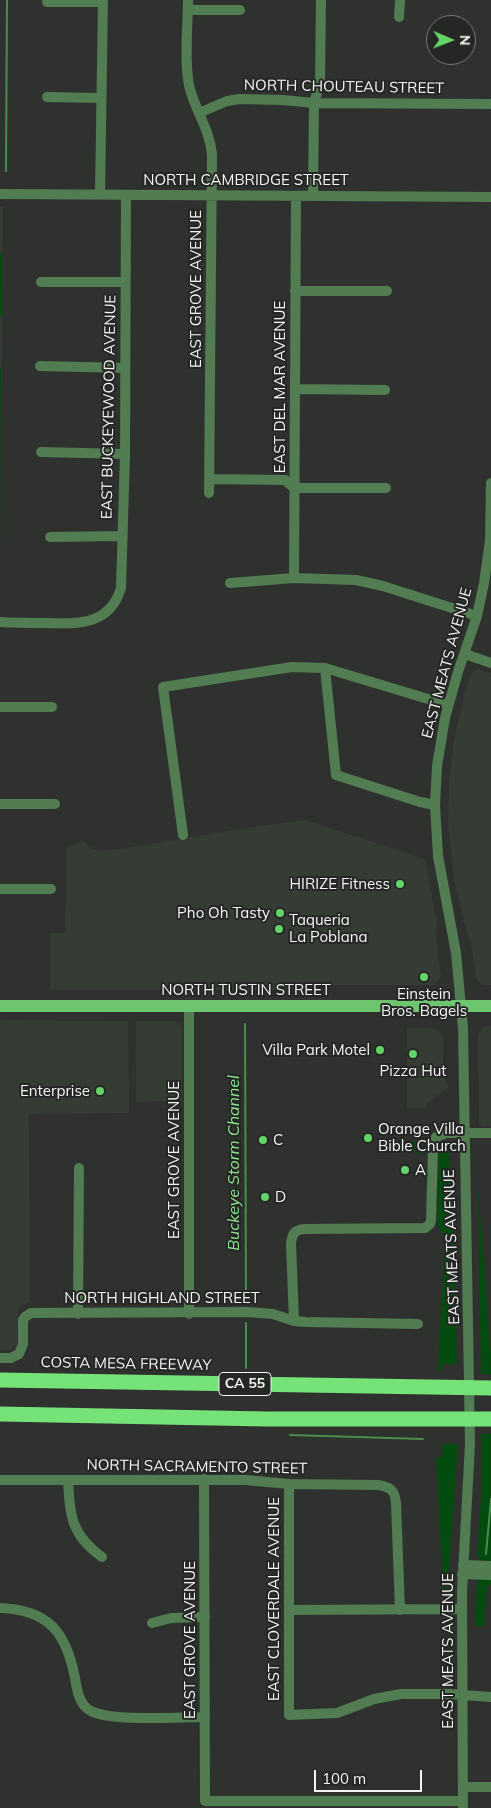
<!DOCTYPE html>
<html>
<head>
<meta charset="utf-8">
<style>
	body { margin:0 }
	#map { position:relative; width:491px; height:1808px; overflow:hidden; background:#2f312f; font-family:Mulish,sans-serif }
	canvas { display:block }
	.north { position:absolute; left:426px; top:15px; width:50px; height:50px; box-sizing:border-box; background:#252725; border:1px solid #777977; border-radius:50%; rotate:91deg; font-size:14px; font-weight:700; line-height:20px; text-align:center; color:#f3f4f3 }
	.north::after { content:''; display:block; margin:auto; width:18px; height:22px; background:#63d468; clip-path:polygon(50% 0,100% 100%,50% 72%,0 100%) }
	.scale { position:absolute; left:314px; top:1770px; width:108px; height:22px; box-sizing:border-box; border:2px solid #f3f4f3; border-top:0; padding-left:6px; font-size:15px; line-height:18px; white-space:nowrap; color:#f3f4f3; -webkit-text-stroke:4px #252725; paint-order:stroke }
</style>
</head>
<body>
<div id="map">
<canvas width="491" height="1808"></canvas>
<div class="north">N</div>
<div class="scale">100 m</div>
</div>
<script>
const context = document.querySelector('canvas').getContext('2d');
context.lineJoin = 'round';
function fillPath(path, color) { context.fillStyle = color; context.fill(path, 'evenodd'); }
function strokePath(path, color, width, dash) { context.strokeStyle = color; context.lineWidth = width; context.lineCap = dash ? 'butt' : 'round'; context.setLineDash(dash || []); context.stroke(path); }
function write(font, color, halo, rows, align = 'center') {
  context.font = font + ' Mulish,sans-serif'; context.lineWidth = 4; context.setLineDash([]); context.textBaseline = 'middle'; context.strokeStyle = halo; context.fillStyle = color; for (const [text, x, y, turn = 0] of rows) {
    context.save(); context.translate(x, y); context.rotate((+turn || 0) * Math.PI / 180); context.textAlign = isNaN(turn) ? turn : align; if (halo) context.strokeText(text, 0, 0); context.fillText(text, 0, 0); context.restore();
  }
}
fillPath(new Path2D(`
	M0,207h3l-3,360z
	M478,669l13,4v312h-8l-7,-6 -5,-36 -5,-13 -12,-51 -6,-55 1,-44 5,-40 12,-52 6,-16z
	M305,820l120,39 12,64 -1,11 5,43 -7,8h-97l-26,5h-261v-57h15l1,-84 16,-8 11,8 6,2 21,-2 126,-21z
	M0,1020l128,1 1,92 -100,1 1,188 -9,4 -3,5 -1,33 -7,6h-10z
	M136,1021h39l5,3 2,5v72l-46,1z
	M485,1026h6v100h-9l-3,-3 -1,-89z
	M407,1028h28l8,9v29l5,22 -22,16v4h-19z`), '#353c34');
fillPath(new Path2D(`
	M0,253h2v63h-2z
	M0,367h1l-1,200z
	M406,1142h15v12h-4v-4h-7l-4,-3z
	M443,1142l5,3 5,55 4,164h-14l-1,7h-4l7,-135 -8,-11 2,-79z
	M478,1185l13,172v17h-10z
	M481,1434h10v128l-7,-1 -7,-5 4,-57z
	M442,1444h16l-11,151 -3,5 -8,-143h6z
	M491,1578v7l-4,1 -3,40h-9l2,-42 2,-5z`), '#034b0e');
strokePath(new Path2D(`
	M6,171l1,-171
	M245,1024l1,279
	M246,1323v45
	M290,1435l133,4
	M486,1554l5,-55`), '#4b8c4d', 2);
strokePath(new Path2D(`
	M188,0c0,26 -4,59 1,85 5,24 20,42 23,69l-3,339
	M47,2h56
	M188,10h52
	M399,17l1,-17
	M47,97l54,1
	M199,113l28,-12 12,-2 44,1 31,3 177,1
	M0,194l491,3
	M100,194l3,-194
	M313,196l1,-93 6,-20 1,-83
	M41,282h84
	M295,291h92
	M40,366l85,2
	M295,389l90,1
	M41,452l84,2
	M210,479l75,1 9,8h92
	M50,537l72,-1
	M294,578l2,-382
	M230,583l64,-5 62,2 27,6 94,30
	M0,622c16,1 32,1 47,1 32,1 63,2 74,-35l4,-134 1,-259
	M465,654l26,9
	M325,668l11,107 84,27 15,3
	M0,707h52
	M0,804h55
	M183,835l-20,-148 129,-20 33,1 123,37
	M0,889h51
	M189,1006v308
	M78,1314l1,-146
	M294,1321l-3,-77c1,-10 3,-14 13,-15l121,-1 5,-4 1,-4 2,-72 3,-11 10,-4h45
	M0,1358h11l8,-4 4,-10v-24l2,-3 6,-4 217,-1 25,2 21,7 12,1 112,2
	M204,1479l1,322h258
	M0,1480h245l44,4 89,1c12,2 17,5 18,18l4,107
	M68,1480c2,36 3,55 34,77
	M289,1484v231l48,-2 37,-14 27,-5h49l41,3
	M463,1565l28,1
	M462,1574l29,1
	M0,1608c49,2 66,24 75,70 2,12 4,27 16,33 21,11 88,6 114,6
	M289,1610l173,-1
	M152,1623l19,-5 34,-1
	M463,1787h28
	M463,1808l-1,-216 8,-148 -7,-416 -7,-75 -18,-97 -3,-51 2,-39 8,-48 13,-46 19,-56 7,-33 6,-42 1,-58`), '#527c52', 10);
strokePath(new Path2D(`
	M0,1006h491`), '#6dc66f', 12);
strokePath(new Path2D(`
	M0,1380l491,8
	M0,1414l267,5h224`), '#76e379', 15);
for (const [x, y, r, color] of [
	[400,884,5,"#63d468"],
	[280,913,5,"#63d468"],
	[279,929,5,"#63d468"],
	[424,977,5,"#63d468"],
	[380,1050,5,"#63d468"],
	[413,1054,5,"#63d468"],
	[100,1091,5,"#63d468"],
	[368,1138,5,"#63d468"],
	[263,1140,5,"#63d468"],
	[405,1170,5,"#63d468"],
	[265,1197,5,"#63d468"]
]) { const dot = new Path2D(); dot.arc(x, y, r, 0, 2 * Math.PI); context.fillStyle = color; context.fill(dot); strokePath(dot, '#252725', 2); }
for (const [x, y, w] of [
	[245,1384,52]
]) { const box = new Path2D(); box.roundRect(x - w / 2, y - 11.5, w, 23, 4); context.fillStyle = '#252725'; context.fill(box); strokePath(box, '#f3f4f3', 1); }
write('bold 14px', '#f3f4f3', null, [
	["CA 55",245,1384]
]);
write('15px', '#f3f4f3', '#252725', [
	["NORTH CHOUTEAU STREET",344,87,1],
	["NORTH CAMBRIDGE STREET",246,180],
	["EAST GROVE AVENUE",196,289,-90],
	["EAST DEL MAR AVENUE",280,387,-90],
	["EAST BUCKEYEWOOD AVENUE",109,407,-89],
	["EAST MEATS AVENUE",447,663,-75],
	["NORTH TUSTIN STREET",246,990],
	["EAST GROVE AVENUE",174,1160,-90],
	["EAST MEATS AVENUE",452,1247,-92],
	["NORTH HIGHLAND STREET",162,1298],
	["COSTA MESA FREEWAY",126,1364,1],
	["NORTH SACRAMENTO STREET",197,1467,1],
	["EAST CLOVERDALE AVENUE",274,1599,-90],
	["EAST GROVE AVENUE",190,1640,-90],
	["EAST MEATS AVENUE",448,1651,-90]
]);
write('15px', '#f3f4f3', '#252725', [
	["HIRIZE Fitness",390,884,"right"],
	["Pho Oh Tasty",270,913,"right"],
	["Taqueria",289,920],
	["La Poblana",289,937],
	["Einstein",424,994,"center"],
	["Bros. Bagels",424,1011,"center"],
	["Villa Park Motel",370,1050,"right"],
	["Pizza Hut",413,1071,"center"],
	["Enterprise",90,1091,"right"],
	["Orange Villa",378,1129],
	["Bible Church",378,1146],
	["C",273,1140],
	["A",415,1170],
	["D",275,1197]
], 'left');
write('italic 16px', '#8ee68f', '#252725', [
	["Buckeye Storm Channel",234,1163,-90]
]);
</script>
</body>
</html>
